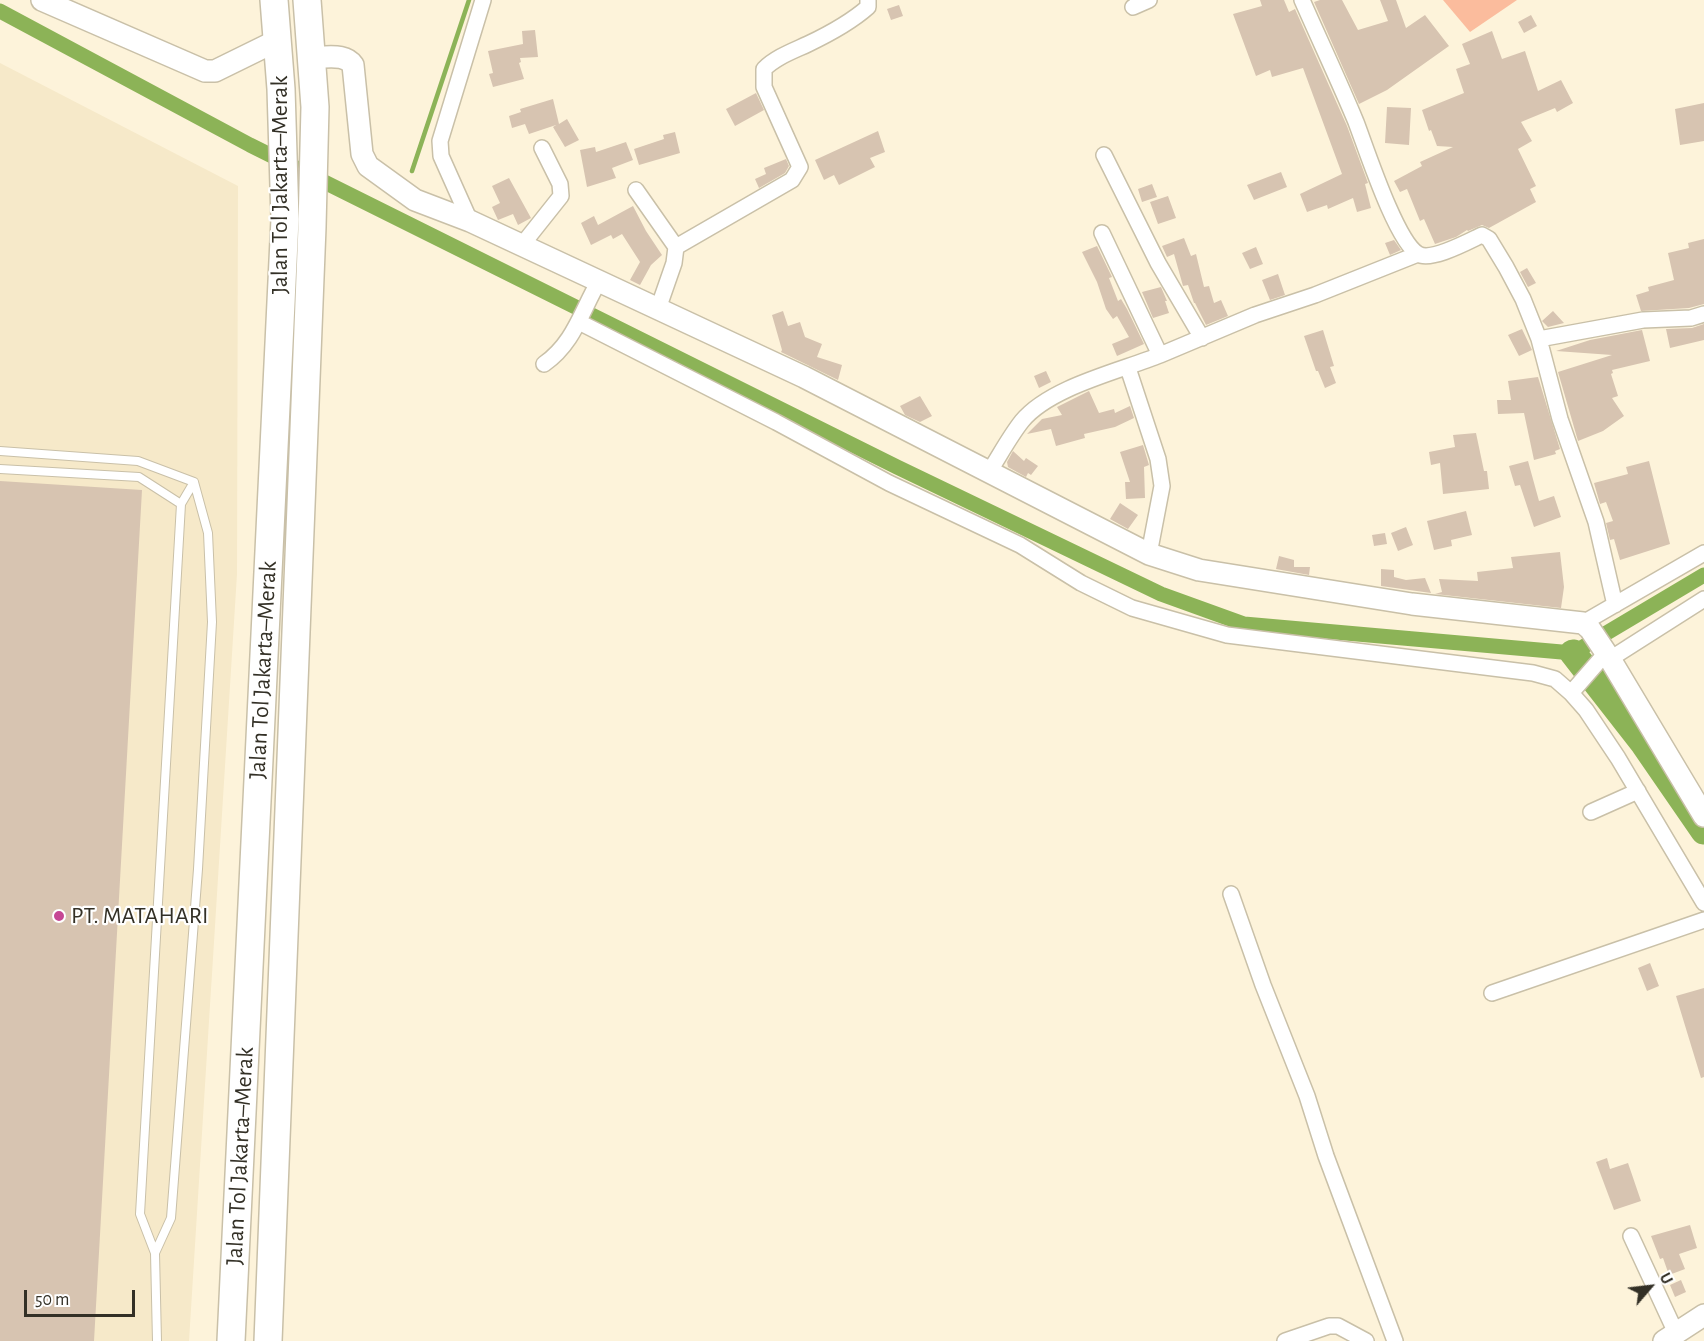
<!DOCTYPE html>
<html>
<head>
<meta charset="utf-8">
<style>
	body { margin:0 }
	#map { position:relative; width:1704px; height:1341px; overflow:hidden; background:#fdf3da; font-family:"Alegreya Sans",sans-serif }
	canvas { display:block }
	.north { position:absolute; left:1620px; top:1257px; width:60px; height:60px; -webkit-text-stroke:4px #fff; paint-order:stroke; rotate:62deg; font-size:16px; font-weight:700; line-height:24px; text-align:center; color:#333026 }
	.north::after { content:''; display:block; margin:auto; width:21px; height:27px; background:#333026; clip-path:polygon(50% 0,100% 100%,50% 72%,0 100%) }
	.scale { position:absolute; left:24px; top:1290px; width:111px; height:27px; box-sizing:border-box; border:3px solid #333026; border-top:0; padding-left:8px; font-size:18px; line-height:21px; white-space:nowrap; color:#333026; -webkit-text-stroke:4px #fff; paint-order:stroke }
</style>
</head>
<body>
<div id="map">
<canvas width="1704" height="1341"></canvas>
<div class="north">U</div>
<div class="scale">50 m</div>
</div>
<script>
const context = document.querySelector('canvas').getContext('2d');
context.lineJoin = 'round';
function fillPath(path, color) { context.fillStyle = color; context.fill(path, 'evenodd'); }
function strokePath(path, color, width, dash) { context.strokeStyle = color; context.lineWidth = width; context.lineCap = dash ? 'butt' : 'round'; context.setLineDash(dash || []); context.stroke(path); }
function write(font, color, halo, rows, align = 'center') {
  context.font = font + ' "Alegreya Sans",sans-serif'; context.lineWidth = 4.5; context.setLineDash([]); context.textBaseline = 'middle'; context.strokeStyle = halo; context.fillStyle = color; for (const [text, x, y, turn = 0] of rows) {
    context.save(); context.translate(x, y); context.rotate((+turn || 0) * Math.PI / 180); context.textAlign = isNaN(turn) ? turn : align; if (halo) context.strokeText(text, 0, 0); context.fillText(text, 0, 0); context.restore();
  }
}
fillPath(new Path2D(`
	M0,63l238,123 -1,388 -48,767h-189z`), '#f6e9c9');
fillPath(new Path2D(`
	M1443,0h74l-47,32z`), '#fbbc9d');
strokePath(new Path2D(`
	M412,171l57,-171`), '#8cb357', 4.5);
strokePath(new Path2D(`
	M0,11l250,134 647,322 264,127 83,30 329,29 131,-78`), '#8cb357', 15);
strokePath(new Path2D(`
	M1573,653l71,91 60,87`), '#8cb357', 27);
fillPath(new Path2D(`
	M1260,0h24l5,12 6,-3 52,117 21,57 -3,1 6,24 -14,4 -4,-14 -25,11 -1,-4 -20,7 -7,-18 42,-20 -39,-106 -31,9 -2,-7 -14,6 -23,-62 29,-8z
	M1320,0h22l16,30 30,-9 -8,-21h16l10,28 19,-13 24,31 -62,44 -28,14 -45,-102z
	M899,5l4,11 -12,4 -4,-11z
	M1531,15l6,11 -13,7 -6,-11z
	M535,30l3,27 -18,1 1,4 -2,1 5,16 -31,8 -4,-13 4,-1 -5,-22 35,-7 -1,-13z
	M1492,31l10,28 23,-8 13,40 23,-11 12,23 -16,9 -2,-4 -34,14 11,19 -14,8 18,37 -6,3 6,13 -47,26 -7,-3 -14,6 -1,-1 -11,7 -21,7 -11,-25 -4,2 -13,-32 -7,3 -6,-11 28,-15 -2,-4 33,-15 -16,-1 -6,-16 -2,1 -7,-21 42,-17 -8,-24 14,-5 -8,-20z
	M756,93l8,17 -29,16 -9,-17z
	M553,99l6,25 8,-5 12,21 -14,7 -12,-20 3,-2 -27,9 -4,-10 -13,4 -3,-12 12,-4 -1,-3z
	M1704,103v38l-24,4 -5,-36z
	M1387,107l24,1 -2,37 -24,-2z
	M878,131l7,21 -15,6 5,9 -36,18 -5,-10 -10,5 -9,-20z
	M675,132l5,21 -41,12 -5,-16 30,-10 -1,-4z
	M626,142l7,18 -21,8 4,10 -29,9 -7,-37 15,-3 1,5z
	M786,159l3,7 -4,7 -26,15 -4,-9 11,-5 -2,-6z
	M1281,172l6,15 -33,13 -7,-15z
	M509,178l22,40 -13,7 -5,-11 -15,6 -6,-13 8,-4 -8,-17z
	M1152,184l5,13 -15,5 -4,-13z
	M1168,196l8,22 -18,6 -8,-22z
	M633,206l13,25 16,24 -11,10 -11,20 -10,-5 10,-18 -18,-28 -9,5 -2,-4 -20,10 -10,-22 13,-7 4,9z
	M1184,238l7,18 5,-2 8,33 5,-1 5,17 7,-3 7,16 -22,9 -11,-22h-1l-6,-18 -5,1 -9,-32 -7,3 -5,-11z
	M1704,239v65l-15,4 -48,3 -5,-16 13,-4 -1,-4 26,-7 -6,-27 21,-5 -1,-5z
	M1394,240l7,10 -11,5 -5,-12z
	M1097,246l15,31 -3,1 9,23 3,-2 6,10 17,35 -27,12 -5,-12 17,-7 -12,-21 -4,3 -7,-10 -9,-27 -15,-30z
	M1256,247l7,17 -13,5 -8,-16z
	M1527,268l9,15 -8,4 -8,-15z
	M1278,274l7,21 -15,5 -8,-20z
	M1161,287l6,14h-2l4,12 -16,5 -11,-26z
	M783,311l5,15 12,-4 5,15 17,7 -5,13 25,8 -4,15 -57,-28 1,-2 -10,-35z
	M1553,311l11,12 -16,4 -6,-6z
	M1704,324v16l-34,8 -4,-19 26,-1z
	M1522,329l10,21 -13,6 -11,-21z
	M1323,330l11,36 -4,1 6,16 -11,5 -7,-17h-2l-12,-35z
	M1642,330l8,31 -38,9 1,3 -2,1 7,22 -6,2 12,18 -21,15 -25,10 -20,-69 54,-17 -56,-4 34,-11z
	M1046,371l5,11 -12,6 -5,-12z
	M1538,377l22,72 -5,2 1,3 -22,6 -10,-47 -26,1 -1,-14h14l-3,-19z
	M1089,391l10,22 15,-4 1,4 15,-7 4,12 -19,9 -31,7 1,4 -29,8 -5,-17 -24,5 15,-15 20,-4 -5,-8z
	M920,396l12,20 -12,6 -15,-7 -5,-9z
	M1476,433l8,38h3l2,18 -46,5 -3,-31 -9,2 -2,-13 26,-5 -2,-12z
	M1143,445l6,20 -5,2 1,31 -19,1 -1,-17h5l-10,-30z
	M1013,451l11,10 2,-3 12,8 -7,9 -3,-2 -2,4 -18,-10 -1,-5z
	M1528,461l11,40 15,-5 7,21 -27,10 -14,-42 -5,1 -6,-20z
	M1649,461l21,83 -50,16 -6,-21 -4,1 -4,-17 7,-2 -7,-19 -6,2 -6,-21 34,-9 -2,-7z
	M0,481l142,9 -48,851h-94z
	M1120,503l18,12 -10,14 -18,-10z
	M1466,511l6,24 -21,5 1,6 -18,4 -7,-29z
	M1406,527l7,18 -15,6 -7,-18z
	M1385,533l2,11 -13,2 -2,-11z
	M1560,552l4,35 -3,21 -126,-14 7,-2 -3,-13 39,2 -1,-9 36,-4 -2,-11z
	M1279,556l15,4v7h16l-1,8 -33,-6z
	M1381,569l13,1v7l12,3 19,-2 6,15 -50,-7z
	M1650,963l9,23 -12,5 -9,-23z
	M1704,988v89l-3,1 -25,-82z
	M1607,1158l3,11 18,-6 13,38 -27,9 -18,-48z
	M1690,1225l7,23 -18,6 6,15 -16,6 -6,-17 -3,1 -9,-23z
	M1681,1280l5,12 -11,5 -5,-12z`), '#d7c4b1');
const lane = new Path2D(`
	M0,451l138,10 56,21
	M0,469l139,8 42,27
	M155,1253l16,-35 27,-349 14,-247 -4,-89 -14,-51 -13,22 -41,710 15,39 2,88`);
const street = new Path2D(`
	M1302,0c18,41 37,81 54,122 10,26 40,119 62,132 13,8 51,-13 64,-19l7,4 17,28 17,32 16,40 21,80 36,103 19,83
	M1133,7l16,-7
	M1104,155l54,108 44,75
	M636,190l40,57 -2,16 -16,46
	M470,221l-29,-65 -1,-15 43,-141
	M522,245l39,-49 -1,-12 -18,-36
	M676,247l116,-67 8,-13 -36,-80v-18c12,-12 29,-18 44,-25 21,-10 43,-22 60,-37v-7
	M579,322l197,100 113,61 131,62 61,38 51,25 95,27 306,38 22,6 16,14 15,17 32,48 86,145
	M1539,339l104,-19 48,-2 13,-4
	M1160,355l95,-40 60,-20 103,-41
	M544,364c30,-21 37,-52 55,-83
	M1128,368l30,91 4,27 -13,68
	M989,472c11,-17 21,-36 33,-51 28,-34 98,-50 138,-66l-58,-122
	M1583,623l121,-70
	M1610,659l94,-60
	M1571,693l34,-39
	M1591,812l47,-21
	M1231,894l32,91 44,111 19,60 69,185
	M1492,993l212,-73
	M1631,1236l45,97
	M1285,1341l44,-15h9l28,15`);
const secondary = new Path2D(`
	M42,0l163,71h10l57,-28
	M314,57c13,1 31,-4 39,8l9,89 6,12 47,34 55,21 334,156 345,177 50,16 213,34 171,19 7,6 20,30 94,157
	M1664,1341l40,-26`);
const highway = new Path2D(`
	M231,1341l54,-1122 -4,-130 -7,-89
	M268,1341l44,-1114 3,-120 -8,-107`);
strokePath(lane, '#c9c0a8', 10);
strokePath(street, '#c9c0a8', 18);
strokePath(secondary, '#c9c0a8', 24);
strokePath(highway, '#c9c0a8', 30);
strokePath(lane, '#fff', 8);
strokePath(street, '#fff', 15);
strokePath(secondary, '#fff', 21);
strokePath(highway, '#fff', 27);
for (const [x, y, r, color] of [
	[59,916,6,"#c64794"]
]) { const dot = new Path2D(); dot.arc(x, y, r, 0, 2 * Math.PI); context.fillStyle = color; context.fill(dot); strokePath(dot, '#fff', 2); }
write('24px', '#333026', '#fff', [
	["Jalan Tol Jakarta–Merak",280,185,-90],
	["Jalan Tol Jakarta–Merak",263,670,-87],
	["Jalan Tol Jakarta–Merak",240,1156,-87]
]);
write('24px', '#333026', '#fff', [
	["PT. MATAHARI",71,916]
], 'left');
</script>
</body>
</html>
